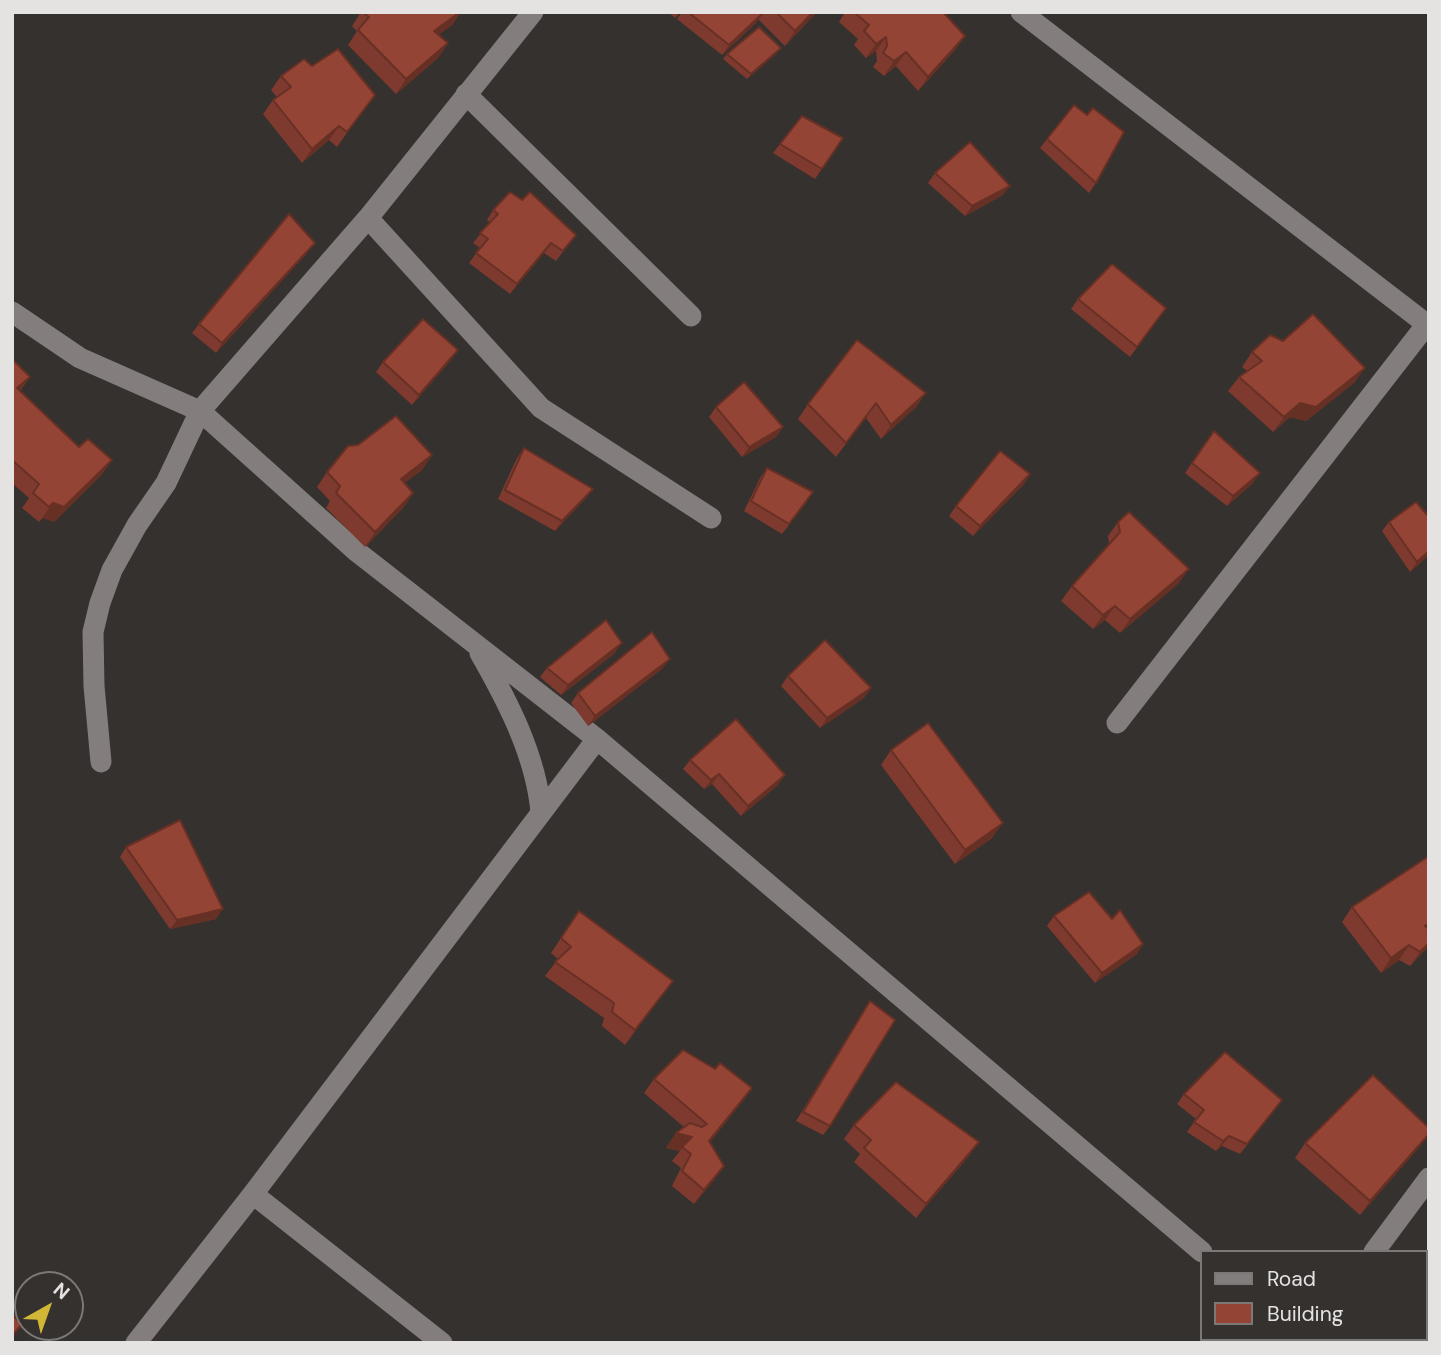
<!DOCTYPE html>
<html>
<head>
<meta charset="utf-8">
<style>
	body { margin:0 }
	#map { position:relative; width:1441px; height:1355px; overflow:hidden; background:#34312f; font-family:"DM Sans",sans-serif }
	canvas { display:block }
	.frame { position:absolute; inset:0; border:14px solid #e5e3e2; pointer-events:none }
	.legend { position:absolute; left:1200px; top:1250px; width:228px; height:91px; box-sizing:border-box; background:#34312f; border:2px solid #7b7877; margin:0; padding:9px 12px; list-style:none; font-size:21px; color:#e5e3e2 }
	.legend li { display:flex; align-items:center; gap:14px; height:35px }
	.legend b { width:35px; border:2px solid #7b7877 }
	.north { position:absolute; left:14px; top:1271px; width:70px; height:70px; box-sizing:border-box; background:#34312f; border:2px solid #7b7877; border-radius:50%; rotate:40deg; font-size:19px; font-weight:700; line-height:28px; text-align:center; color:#e5e3e2 }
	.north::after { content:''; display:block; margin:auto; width:24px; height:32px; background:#d1b736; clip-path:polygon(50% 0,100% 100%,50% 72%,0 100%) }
</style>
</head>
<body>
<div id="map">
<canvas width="1441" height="1355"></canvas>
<div class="frame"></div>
<ul class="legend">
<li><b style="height:9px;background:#837e7d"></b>Road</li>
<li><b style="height:19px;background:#934435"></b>Building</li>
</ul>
<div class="north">N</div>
</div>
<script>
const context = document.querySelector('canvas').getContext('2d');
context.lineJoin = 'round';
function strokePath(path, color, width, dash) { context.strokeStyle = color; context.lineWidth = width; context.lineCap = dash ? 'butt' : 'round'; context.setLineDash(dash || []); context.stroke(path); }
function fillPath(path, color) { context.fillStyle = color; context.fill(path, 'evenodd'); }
strokePath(new Path2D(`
	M1021,12l408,314
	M466,94l225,222
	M368,218l173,190 170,110
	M12,312l68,46 120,53 156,140 241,188 605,513
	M480,653c28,49 56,103 61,159
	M1117,723l310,-399
	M101,762l-7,-76 -1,-54 7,-29 12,-33 25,-45 29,-42 34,-72 168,-193 165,-206
	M253,1194l189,149
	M1374,1252l55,-74
	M1321,1339l5,4
	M136,1343l117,-149 344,-455`), '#837e7d', 21);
fillPath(new Path2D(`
	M361,12h100l-9,13 -14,10 10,8 -10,15 -42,36 -48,-49 9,-14 -5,-5z
	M668,12h12l-5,6z
	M682,12h135l-32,34 -27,-27 -2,4 -34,32 -45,-36z
	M845,12h98l22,24 -10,14 -37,41 -22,-25 -12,10 -11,-9 4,-6 -1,-10 -10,7 -12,-13 4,-6 -19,-17z
	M777,53l-30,26 -24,-20 4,-5z
	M281,76l83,33 -27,38 -8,-7 -27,23 -39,-49 10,-14 4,-3 -6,-7z
	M843,138l-28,41 -42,-26 7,-9z
	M1047,139l49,44 -7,10 -49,-45z
	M935,173l68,22 -38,21 -37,-33z
	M493,210l83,25 -20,26 -12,-8 -34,41 -41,-31 11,-15 -7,-5 17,-21 -3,-2z
	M308,252l-92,101 -24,-20 7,-9z
	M1078,299l88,9 -36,49 -59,-48z
	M1252,352l103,30 -49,39 -16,-4 -17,15 -45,-41 11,-14 8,-6 -5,-4z
	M12,359l18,18 -10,14 59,56 33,13 -10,14 -48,48 -11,-4 -4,4 -17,-14 7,-10 -17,-15z
	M451,360l-39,45 -36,-33 7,-10z
	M926,393l-10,14 -35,32 -15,-21 -30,39 -38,-38 10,-15z
	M716,407l67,20 -7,10 -34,20 -33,-40z
	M1214,431l39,52 -26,23 -42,-33z
	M524,448l62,50 -31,33 -57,-32 19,-41z
	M432,455l-10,15 -18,13 9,10 -10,15 -38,39 -39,-39 4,-7 -13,-14 10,-15z
	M767,468l40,34 -25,32 -38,-23 16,-33z
	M1030,474l-6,10 -51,52 -24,-20 7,-10z
	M1118,522l61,61 -59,50 -15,-13 -12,9 -32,-28 11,-15 37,-42 -1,-8z
	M1389,522l40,33 -19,17 -28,-41z
	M615,653l-54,42 -21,-18 7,-9z
	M663,668l-75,58 -17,-23 7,-10z
	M788,676l83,12 -7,10 -44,30 -39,-42z
	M891,750l101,88 -37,26 -74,-99z
	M690,760l88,25 -37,31 -29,-32 -8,5 -21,-20z
	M126,847l90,72 -46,10 -50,-72z
	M1429,856v90l-19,20 -11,-6 -18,13 -39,-51 10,-15z
	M579,911l84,84 -38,50 -23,-19 2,-8 -59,-42 13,-17 -7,-6z
	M1054,916l58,3 31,25 -6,10 -42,29 -48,-57z
	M870,1001l-40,125 -7,9 -27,-14z
	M715,1069l37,19 -10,14 -32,40 14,24 -10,14 -20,24 -22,-18 9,-18 -9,-7 8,-10 -14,-3 10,-15 8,-6 -40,-34 10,-14z
	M1184,1094l98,6 -42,54 -18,-8 -6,5 -29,-19 9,-13 -19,-15z
	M854,1125l125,17 -10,14 -53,62 -62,-56 6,-8 -16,-15z
	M1429,1128v7l-8,10 -61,70 -65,-57 10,-15z`), '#7e3a2e');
fillPath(new Path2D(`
	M460,12h1l-9,13 -28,21 10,-15z
	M813,12h4l-32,34 10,-15z
	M762,14l-6,9 -34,32 7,-10z
	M965,36l-10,14 -37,41 10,-14z
	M886,37l-10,14 -10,7 10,-14z
	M448,43l-10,15 -42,36 10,-15z
	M781,48l-4,5 -30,26 4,-5z
	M906,52l-10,14 -12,10 10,-15z
	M339,126l-10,14 -27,23 10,-14z
	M1010,186l-7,9 -38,21 7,-10z
	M315,243l-7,9 -92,101 6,-10z
	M551,243l-7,10 -34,41 7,-10z
	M458,350l-7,10 -39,45 7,-10z
	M1365,368l-10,14 -49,39 -16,-4 -17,15 11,-15 16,-14z
	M30,377l-11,14 -2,-3z
	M926,393l-10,14 -35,32 10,-14z
	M783,427l-7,10 -34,20 7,-10z
	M432,455l-10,15 -32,24 11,-15z
	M112,460l-10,14 -48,48 -11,-4 -4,4 14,-19z
	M1260,473l-7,10 -26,23 6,-10z
	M1030,474l-6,10 -51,52 7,-10z
	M593,489l-7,9 -31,33 7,-10z
	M413,493l-10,15 -38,39 10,-15z
	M1429,551v4l-19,17 7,-10z
	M1189,569l-10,14 -59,50 10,-14z
	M1115,606l-10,14 -12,9 10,-14z
	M622,643l-7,10 -54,42 7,-10z
	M670,659l-7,9 -75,58 7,-10z
	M871,688l-7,10 -44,30 7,-10z
	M719,774l-7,10 -8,5 7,-9z
	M785,775l-7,10 -37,31 7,-10z
	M1003,823l-11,15 -37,26 10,-14z
	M223,909l-7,10 -46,10 7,-9z
	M1429,943v3l-3,3 -16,17 10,-14z
	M1143,944l-6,10 -42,29 7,-10z
	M1409,945l-10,15 -18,13 10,-15z
	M673,981l-10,14 -38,50 10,-15z
	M752,1088l-10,14 -43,53 10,-14z
	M676,1133l16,4 -12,14 -14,-3z
	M1429,1134l-8,11 -61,70 10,-14z
	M1229,1136l-7,10 -6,5 7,-10z
	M979,1142l-10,14 -53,62 10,-14z
	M724,1166l-10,14 -20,24 10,-14z`), '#673025');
const building = new Path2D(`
	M362,12h98l-26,19 14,12 -42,36 -48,-49 11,-13z
	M688,12h73l1,2 -33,31z
	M776,12h37l-18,19z
	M854,12h89l22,24 -37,41 -22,-25 -12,9 -11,-8 4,-7 -1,-9 -10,7 -12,-13 5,-6z
	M759,27l22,21 -30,26 -24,-20z
	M338,49l37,46 -28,37 -8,-6 -27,23 -39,-49 18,-13 -10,-11 23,-17 8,7z
	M1074,105l13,10 6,-7 31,24 -28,51 -49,-44z
	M802,116l41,22 -21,31 -42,-25z
	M970,142l40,44 -38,20 -37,-33z
	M510,192l12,8 8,-8 46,43 -13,16 -12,-8 -34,41 -41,-31 12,-14 -8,-6 18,-19 -5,-4z
	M289,214l26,29 -93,100 -23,-19z
	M1112,264l54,44 -29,39 -59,-48z
	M1313,314l52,54 -49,39 -16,-4 -16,14 -45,-40 23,-16 -10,-9 18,-17 13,6z
	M423,319l35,31 -39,45 -36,-33z
	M857,340l69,53 -35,32 -15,-22 -30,40 -38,-39z
	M12,359l18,18 -13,11 62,59 9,-8 24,21 -48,47 -11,-4 -4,4 -16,-14 6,-9 -27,-24z
	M744,382l39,45 -34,20 -33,-40z
	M396,416l36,39 -31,24 12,14 -38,39 -39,-39 4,-7 -13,-14 21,-26 10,-1z
	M1214,431l46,42 -27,23 -41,-33z
	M524,448l69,41 -31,32 -57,-31z
	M1000,451l30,23 -50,52 -24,-20z
	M767,468l46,24 -24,32 -38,-23z
	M1416,502l13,15v34l-12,11 -28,-40z
	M1129,512l60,57 -59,50 -15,-13 -12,9 -31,-29 48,-54 -2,-10z
	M606,620l16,23 -54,42 -21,-17z
	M652,632l18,27 -75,57 -17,-23z
	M825,640l46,48 -44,30 -39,-42z
	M736,719l49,56 -37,31 -29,-32 -8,6 -21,-20z
	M928,723l75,100 -38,27 -74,-100z
	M180,820l43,89 -46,11 -51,-73z
	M1429,856v68l-4,2 4,3v14l-9,9 -11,-7 -18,13 -39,-51z
	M1089,892l23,27 8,-9 23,34 -41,29 -48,-57z
	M579,911l94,70 -38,49 -23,-18 2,-9 -59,-41 16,-15 -10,-9z
	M870,1001l25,19 -65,106 -27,-14z
	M683,1050l32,19 5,-6 32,25 -43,53 15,25 -20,24 -22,-19 9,-17 -9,-7 10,-10 -16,-4 14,-10 12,4 5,-3 -53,-45z
	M1225,1052l57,48 -35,44 -18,-8 -6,5 -29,-19 10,-12 -20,-16z
	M1373,1075l56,53v6l-59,67 -65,-58z
	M896,1082l83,60 -53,62 -62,-56 7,-8 -17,-15z
	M12,1315l10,9 -10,12z`);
fillPath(building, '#934435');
strokePath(building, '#673025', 2);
</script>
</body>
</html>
